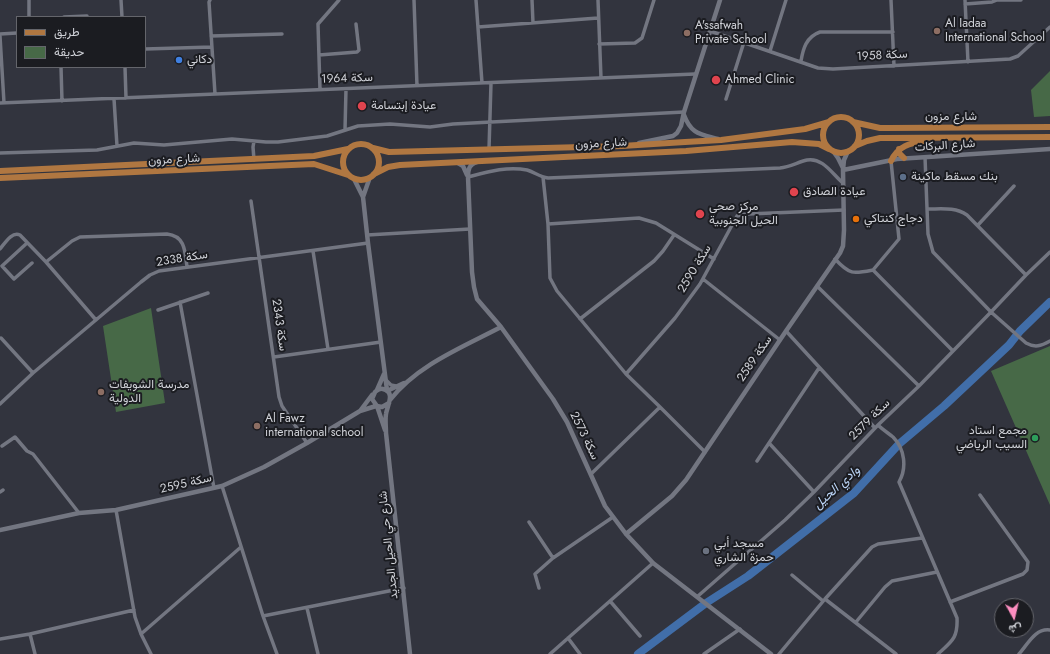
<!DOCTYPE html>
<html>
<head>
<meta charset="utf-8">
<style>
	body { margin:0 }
	#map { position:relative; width:1050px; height:654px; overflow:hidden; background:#32343e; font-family:Jost,Vazirmatn,sans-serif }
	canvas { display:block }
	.legend { position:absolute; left:16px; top:16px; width:130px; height:52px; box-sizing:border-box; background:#1b1c21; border:1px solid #64656b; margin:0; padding:5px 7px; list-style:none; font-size:12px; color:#d1d3d9 }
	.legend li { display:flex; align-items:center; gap:8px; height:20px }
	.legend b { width:20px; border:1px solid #64656b }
	.north { position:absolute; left:994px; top:598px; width:40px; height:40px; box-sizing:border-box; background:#1b1c21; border:1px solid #64656b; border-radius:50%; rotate:172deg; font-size:11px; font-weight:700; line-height:16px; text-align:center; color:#d1d3d9 }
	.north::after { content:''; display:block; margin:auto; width:14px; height:18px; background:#fd8ec0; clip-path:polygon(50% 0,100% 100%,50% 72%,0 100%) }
</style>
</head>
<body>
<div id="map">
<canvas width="1050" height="654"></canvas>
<ul class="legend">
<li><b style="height:5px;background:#b07741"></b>طريق</li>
<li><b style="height:11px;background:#476947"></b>حديقة</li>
</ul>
<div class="north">ش</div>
</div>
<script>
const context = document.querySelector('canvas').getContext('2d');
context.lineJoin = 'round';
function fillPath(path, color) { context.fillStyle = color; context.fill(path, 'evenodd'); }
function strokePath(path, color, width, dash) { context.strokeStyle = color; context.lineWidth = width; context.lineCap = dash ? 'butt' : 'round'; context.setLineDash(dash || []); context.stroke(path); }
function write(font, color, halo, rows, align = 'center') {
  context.font = font + ' Jost,Vazirmatn,sans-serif'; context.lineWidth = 4; context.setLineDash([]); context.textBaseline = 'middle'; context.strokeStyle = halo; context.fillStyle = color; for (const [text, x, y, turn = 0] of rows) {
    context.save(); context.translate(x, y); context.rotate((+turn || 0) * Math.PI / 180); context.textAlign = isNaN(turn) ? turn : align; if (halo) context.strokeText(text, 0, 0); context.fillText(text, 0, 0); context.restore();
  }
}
fillPath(new Path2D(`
	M1050,71v45l-16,1 -3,-27z
	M151,308l14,95 -49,9 -13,-86z
	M1050,346v159l-59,-134z`), '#476947');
strokePath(new Path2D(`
	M638,654l68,-51 42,-27 106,-83 45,-49 45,-38 65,-61 11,-14 30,-29`), '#416ea9', 8);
strokePath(new Path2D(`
	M29,0v17
	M121,0l1,17
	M210,0l-1,2 6,92
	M414,0l3,86
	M476,0l6,83
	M532,0l1,23
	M598,0l3,78
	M891,0l3,66
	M965,0l3,62
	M997,0h24
	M965,4l27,-2 5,-2
	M64,17l23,-1
	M478,27l120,-9
	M710,31l108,37 15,1 177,-10 8,-3 32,-29
	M0,34l17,-1
	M0,36l4,67
	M211,36l71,-2
	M599,44l36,-1 7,-5 12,-38
	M145,49l67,-2
	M770,51l16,-51
	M319,55l38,-3 2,-2 -3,-26
	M801,61c2,-12 5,-24 19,-29h73
	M61,67l1,34
	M125,67l1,31
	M320,90l-2,-66 21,-24
	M114,99l3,47
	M726,99l18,-57
	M0,103l695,-29
	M345,130l1,-41
	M254,141l-1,6 1,13
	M489,149l2,-66
	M0,153l97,-3 37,-7 30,2 68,-6 34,3h12l49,-6 31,-10 32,-2 40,3 23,-3 231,-12
	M925,157l3,77 5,18 58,60 35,31c9,5 15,3 24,-2
	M468,177c19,-5 39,-11 59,-7 7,2 13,7 21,8l232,-10c10,-1 18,-6 27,-8 16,-3 26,15 36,23
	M543,177l5,47 2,54 7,13 69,83 34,33 45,45
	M251,201l28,196 3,9 25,37
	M928,209c14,0 27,-2 39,6l59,60
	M548,224l91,-6 17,5 58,36
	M978,225l36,-39
	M367,235l103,-6
	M27,243l-25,23 12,13 18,-16
	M0,249c5,-6 12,-18 20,-14l26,27 50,58
	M313,251l15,98
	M835,259c15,16 18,15 38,11l79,80
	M46,262l26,-21 8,-4 87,-3c19,2 18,19 20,33
	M873,270l26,-31 -8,-78
	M703,279l77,61
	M817,286l102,100
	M180,302l34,186
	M158,310l50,-17
	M580,319l74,-58 9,-10 11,-16
	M786,331l89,97
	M1,338l32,35
	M274,357l107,-15
	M626,374l49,-56 25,-34 37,-68 3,-1 8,-1 96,-4
	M386,380l5,5 5,1
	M0,404l33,-31 108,-91 9,-7 9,-4 209,-28
	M878,425c4,4 10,8 15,12 12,12 14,31 6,45l58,136c1,20 -5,23 -19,36
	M769,443l45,49
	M2,446l13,-9 12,14 6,3 46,59
	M757,461l62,-93
	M591,474l69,-67
	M222,486l41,130 14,38
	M0,492l3,-2
	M116,510l19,107 6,17 10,20
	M529,522l24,36
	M792,575l31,26
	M539,588l-4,-14 18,-16 60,-41
	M698,596l87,-76 29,-28 64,-67 41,-39 72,-74 35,-37 24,-23
	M825,599l71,55
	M610,601l30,35
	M950,602l73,-28 4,-4 1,-8 -48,-67
	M307,608l11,46
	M263,616l141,-28
	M856,622l29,-35 7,-6 45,-9
	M30,634l5,20
	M141,634l100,-87
	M568,638l12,16
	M0,639l30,-5 104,-24
	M550,654l103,-91
	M704,654l36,-25
	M779,654l46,-55 47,-52 6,-3 44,-6
	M1019,654c9,-10 16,-26 31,-24`), '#737681', 3.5);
strokePath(new Path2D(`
	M684,115c7,19 16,19 34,24
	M639,143l34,-7 4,-3 4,-7 3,-14 36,-112
	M833,151l5,7 5,10
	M477,162c-8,2 -9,8 -9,15l4,95 2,15 3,12 24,28 52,72 14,23 38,84 21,28 27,29 118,91
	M458,163l5,3 4,9
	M843,170l54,-11 153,-10
	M354,179l9,18 5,46 19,147
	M363,197l7,-20
	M377,390l7,-16
	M387,391l17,-8
	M390,400c27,-35 73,-53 111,-73
	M389,403l-7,4 -5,-1 -5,-7 3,-7c2,-2 5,-4 8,-3 13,3 4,17 3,25 -1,6 0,13 0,19l24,221
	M377,406l8,24
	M360,411l12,-16
	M0,530l79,-17 37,-3 106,-24 42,-19 43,-24 53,-32 16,-5
	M626,534l46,-38 14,-16 100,-149 54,-78 3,-7 1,-16 -1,-60 1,-10 4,-9`), '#737681', 4.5);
strokePath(new Path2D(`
	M823 135a18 18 0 1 1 36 0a18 18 0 1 1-36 0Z
	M853,122l27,6h9l161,-1
	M343 162a18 18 0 1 1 36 0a18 18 0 1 1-36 0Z
	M855,146l12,-5 13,-3 170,-1
	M373,148l16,4 233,-6 63,-4 36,-2 84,-11 24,-7
	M899,149v4l5,5
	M891,161c7,-15 19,-18 34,-20
	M0,171l314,-15 34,-7
	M374,174l14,-7 12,-2 286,-14 106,-9 27,2 10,5
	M0,178l314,-14 34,11`), '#b07741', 6);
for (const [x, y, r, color] of [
	[937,31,4,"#8d6e63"],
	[687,33,4,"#8d6e63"],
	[179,60,4,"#3f7fe0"],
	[716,80,5,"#e0444e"],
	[362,106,5,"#e0444e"],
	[903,177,4,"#5c6f8a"],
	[794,192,5,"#e0444e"],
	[700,214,5,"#e0444e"],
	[856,219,4,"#e8710a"],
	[101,392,4,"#8d6e63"],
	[257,426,4,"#8d6e63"],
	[1035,438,4,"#2e9e5b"],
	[706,551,4,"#6b7280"]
]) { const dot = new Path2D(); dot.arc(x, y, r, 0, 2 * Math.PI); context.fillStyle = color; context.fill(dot); strokePath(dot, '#1b1c21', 1.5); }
write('12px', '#d1d3d9', '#1b1c21', [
	["Al Iadaa",945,24],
	["International School",945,38],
	["A'ssafwah",695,26],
	["Private School",695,40],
	["دكاني",187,60],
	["Ahmed Clinic",725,80],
	["عيادة إبتسامة",371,106],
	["بنك مسقط ماكينة",911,177],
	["عيادة الصادق",803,192],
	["مركز صحي",709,207],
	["الحيل الجنوبية",709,221],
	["دجاج كنتاكي",864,219],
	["مدرسة الشويفات",109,385],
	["الدولية",109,399],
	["Al Fawz",265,419],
	["international school",265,433],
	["مجمع استاد",1027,431,"right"],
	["السيب الرياضي",1027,445,"right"],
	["مسجد أبي",714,544],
	["حمزة الشاري",714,558]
], 'left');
write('12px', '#d1d3d9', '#1b1c21', [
	["سكة 1958",882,56,-3],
	["سكة 1964",347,79,-2],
	["شارع مزون",951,117],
	["شارع مزون",601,144,-3],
	["شارع البركات",945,146,-4],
	["شارع مزون",174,160,-3],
	["سكة 2338",182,259,-9],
	["سكة 2590",695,269,-59],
	["سكة 2343",279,325,82],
	["سكة 2589",755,359,-56],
	["سكة 2579",870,420,-45],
	["سكة 2573",584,436,64],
	["سكة 2595",186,484,-13],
	["شارع حي الحيل الجديد",389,545,-96]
]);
write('italic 13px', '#bcd5f7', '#1b1c21', [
	["وادي الحيل",837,488,-42]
]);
</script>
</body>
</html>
